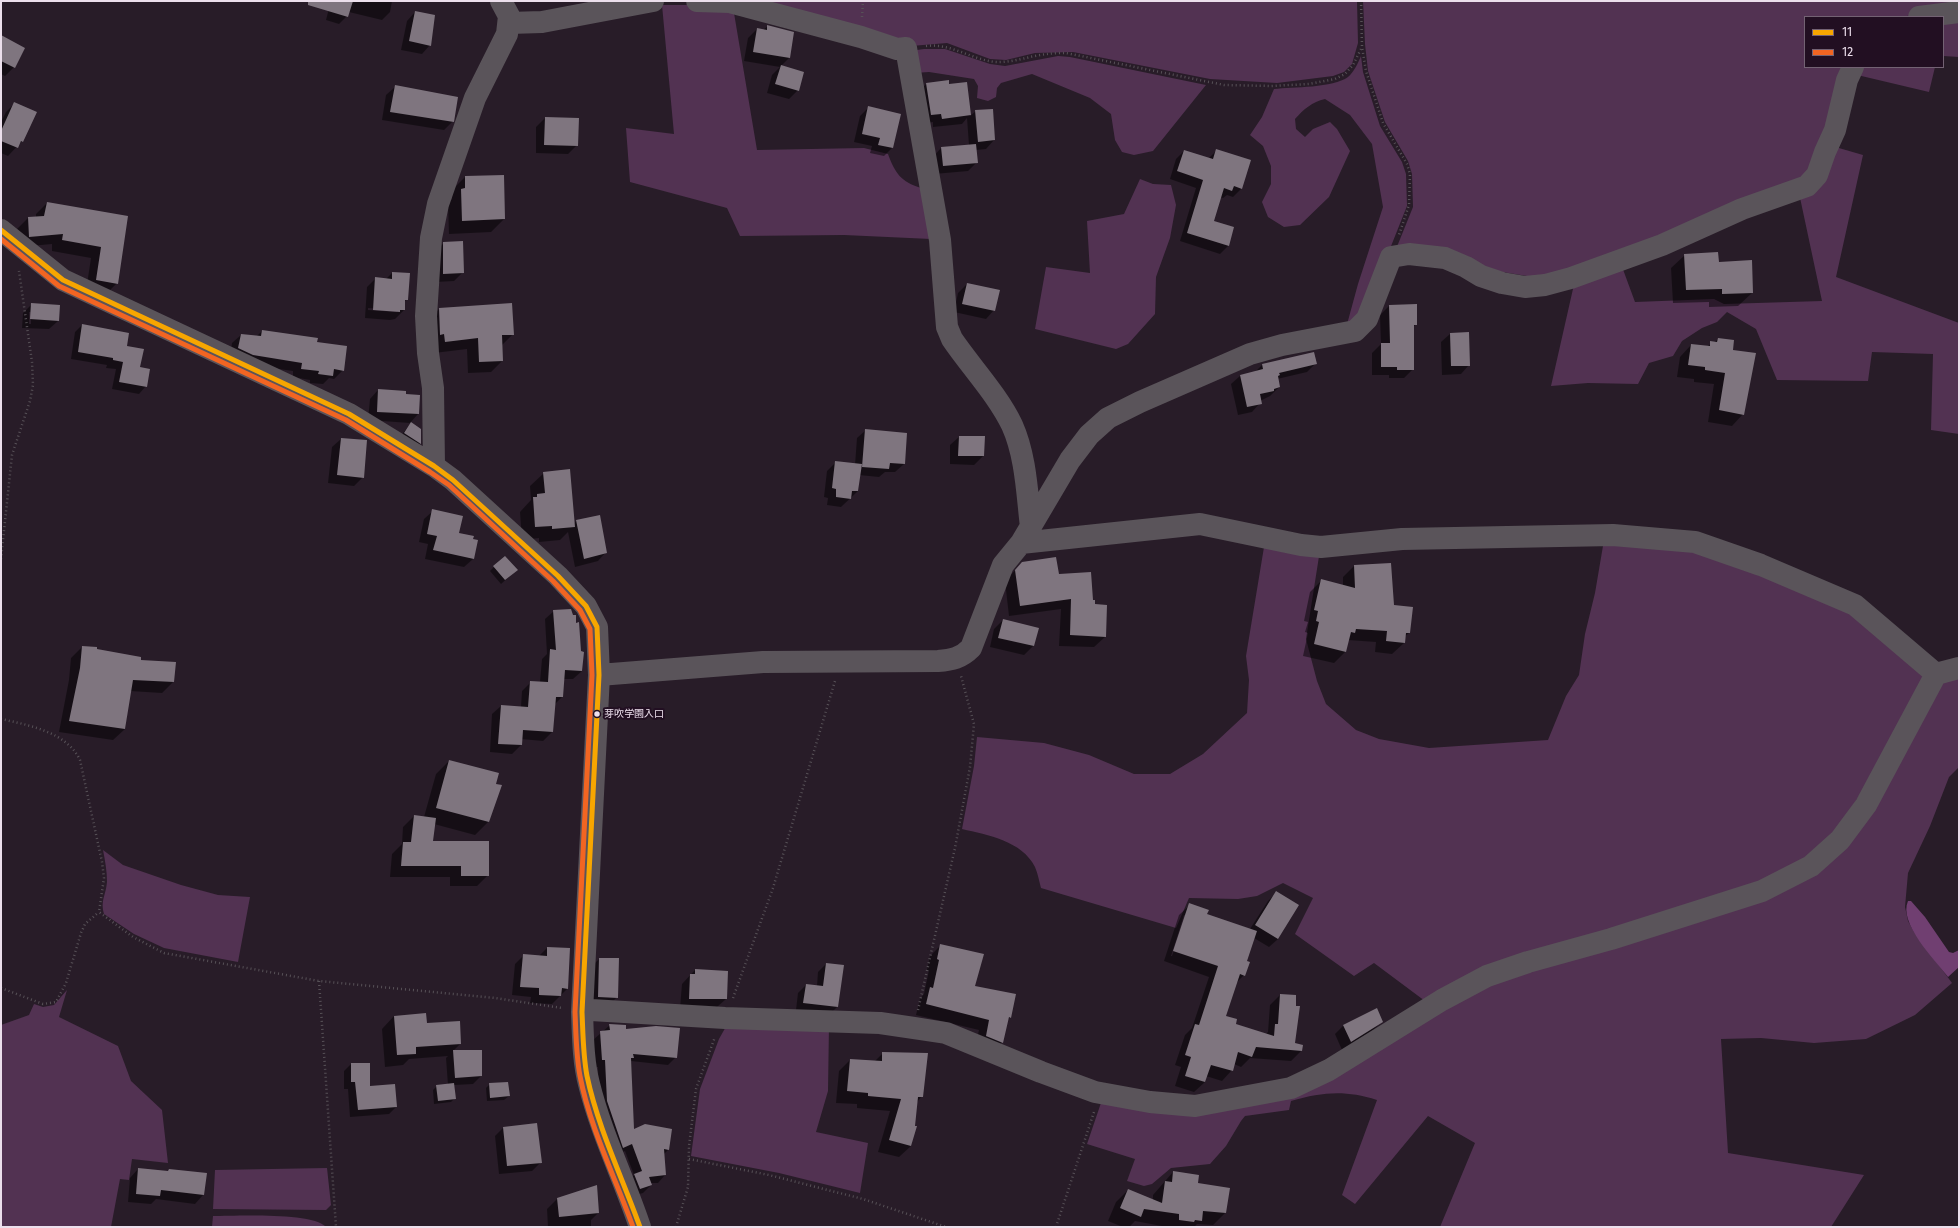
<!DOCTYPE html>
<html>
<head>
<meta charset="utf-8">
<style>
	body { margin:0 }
	#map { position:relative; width:1960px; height:1228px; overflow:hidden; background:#281c28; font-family:"Fira Sans",sans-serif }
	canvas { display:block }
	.frame { position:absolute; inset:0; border:2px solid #ecdfec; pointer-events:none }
	.legend { position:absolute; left:1804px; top:16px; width:140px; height:52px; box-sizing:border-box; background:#220f22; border:1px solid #736273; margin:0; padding:5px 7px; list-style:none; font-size:12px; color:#ecdfec }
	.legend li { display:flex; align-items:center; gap:8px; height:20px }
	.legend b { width:20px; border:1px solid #736273 }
</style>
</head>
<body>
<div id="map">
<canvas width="1960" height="1228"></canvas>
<div class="frame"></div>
<ul class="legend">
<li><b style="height:5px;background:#f7a600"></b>11</li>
<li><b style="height:5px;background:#f26522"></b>12</li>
</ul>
</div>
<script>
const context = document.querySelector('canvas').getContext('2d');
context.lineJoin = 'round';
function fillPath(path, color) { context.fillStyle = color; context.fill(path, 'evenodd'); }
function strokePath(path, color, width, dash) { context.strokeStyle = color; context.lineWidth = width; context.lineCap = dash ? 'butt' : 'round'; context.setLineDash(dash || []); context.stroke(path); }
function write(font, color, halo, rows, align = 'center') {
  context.font = font + ' "Fira Sans","Noto Sans JP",sans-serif'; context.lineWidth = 4; context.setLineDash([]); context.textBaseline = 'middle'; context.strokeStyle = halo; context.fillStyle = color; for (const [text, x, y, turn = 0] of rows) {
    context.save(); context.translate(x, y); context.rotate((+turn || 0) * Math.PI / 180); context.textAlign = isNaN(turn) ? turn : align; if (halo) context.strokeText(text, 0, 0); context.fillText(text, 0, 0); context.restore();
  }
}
fillPath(new Path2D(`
	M725,1h632l1,42 -6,21 -8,8 -11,4 -56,7 -67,-4 -137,-27 -38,1 -29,7 -16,-1 -43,-16 -36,3z
	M1363,1h596v6l-17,2 -40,8h-97v50h43l-33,106 -264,107 -157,-26 19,-47 -1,-33 -4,-13 -23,-39 -17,-51 -3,-27z
	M662,5h27l45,8 23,137 107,-2 24,6c7,19 13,28 33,34l10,51 -87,-4 -104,1 -13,-28 -97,-26 -4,-54 48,6z
	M1959,15v42l-16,-1v-39z
	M924,49h21l45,15 15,2 53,-10 12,1 136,28 -53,66 -19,4 -12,-3 -7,-12 -4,-26 -21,-16 -58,-24 -31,9 -4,5 -1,9 -8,4 -11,-3 1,-12 -4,-7 -45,-7 -15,1 -4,-22z
	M1361,56l2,16 17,54 22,36 4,12 1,32 -43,108 -18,14 12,-44 25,-77 -11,-63 -22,-29 -25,-16c-13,3 -21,10 -30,20l1,10 9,8 8,-8 17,-7 7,7 13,22 -21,46 -29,28 -16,2 -16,-10 -6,-15 9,-18v-18l-8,-20 -13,-11 12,-18 12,-28c19,-2 59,-1 74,-12 6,-5 10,-14 13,-21z
	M1856,67h79l-6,25 -76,-18z
	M1832,146l31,9 -27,122 123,46v111l-28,-4 2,-76 -61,-2 -4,29 -91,-1 -21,-51 -29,-17 -10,10 -15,6 -20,13 -9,15 -24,7 -11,21 -50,-1 -37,3 24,-106 46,-16 14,38 79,-3 10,5 98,-3 -23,-108z
	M1140,179l13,5 18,1 5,20 -6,33 -14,39 -1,37 -27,30 -12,5 -81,-20 11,-62 44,6 -3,-52 37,-7z
	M1604,540l70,4 165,52 86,79 -58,121 -60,68 -378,140 -55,-41 -20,13 -59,-42 18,-36 -30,-15 -26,13 -19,3 -49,-1 -13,30 -135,-40c-2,-7 -3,-14 -6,-21 -13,-26 -47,-32 -73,-38l12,-63 3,-29 67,6 45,12 45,19h36l33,-20 44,-41 2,-33 -3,-24 19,-115 55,9 -14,89 11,42 9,23 30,26 23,9 50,9 119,-8 18,-44 13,-21 6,-41 10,-41z
	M1959,674v93l-10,10 -19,49 -22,47 -3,34 3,14 6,11 38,51 -37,32 -49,24 -52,4 -53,-5 -40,1 7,114 136,22 -33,52h-391l35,-84 -47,-27 -73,88 -13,-9 35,-95c-32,-10 -54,-8 -86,1l-2,9 -44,6 -4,5 -15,25 -16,18 -39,4 -19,16 -8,2 -17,-5 8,-22 -48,-15 16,-47 153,4 192,-100 363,-132 126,-191z
	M103,850l20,15 58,20 37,10 32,2 -12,65 -74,-14 -30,-14 -30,-20c-4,-13 2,-19 3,-32 0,-11 -2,-22 -4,-32z
	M67,990l-8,27 59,29 13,35 31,29 6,53 -36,-4 -3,21 -9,-1 -9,48h-110v-202l28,-10 5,-11 9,3 11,-2z
	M728,1023l101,2 -1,66 -12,41 52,11 -8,50 -81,-20 -88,-17 9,-67 19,-50z
	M327,1168l4,37 -5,5 -113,-1 2,-39z
	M213,1216c22,0 100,-4 113,11h-114z`), '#523252');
fillPath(new Path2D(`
	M1908,901h3l14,16 24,35 4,1 6,-3v17l-11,10c-13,-17 -50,-54 -40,-76z`), '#703f71');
fillPath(new Path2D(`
	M331,1h61l-2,11 -8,8 -33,-8 -2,4 -8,8 -13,-4z
	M415,12l15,33 -8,9 -21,-4 6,-29z
	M768,26l21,32 -8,8 17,24 -9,9 -22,-6 5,-18 8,-8 -36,-6 4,-23 9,-9 6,1z
	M1,41l23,8 -10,18 -9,9 -4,-2z
	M966,83l4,33 6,-5 18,29 -8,9 -10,1 1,12 -9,9 -34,3 -1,-17 8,-9 28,-3 -2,-27 -5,6 -29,3v-5l-11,2 -4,-31 8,-9 22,1z
	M395,87l58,34 -9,9 -62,-10 4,-25z
	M15,103l7,38 -14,15 -7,-3v-31l5,-10z
	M869,107l23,41 -8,8 -14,-3 2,-7 -18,-4 6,-26z
	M545,118l32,27 -9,9 -32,-1v-26z
	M1217,150l33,11 -9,28 -8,8 -6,-2 -4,3 -3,-1 -7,25 20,5 -5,19 -8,8 -40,-13 16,-53 -26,-9 6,-20 8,-8 24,8z
	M465,177l39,42 -13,13 -42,2 -1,-31 4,-4v-9z
	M47,203l80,14 -10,66 -11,11 -20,-3 5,-33 -39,-7v-7l-33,3 -2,-18 11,-11h8v-4z
	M444,243l19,29 -9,9 -19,1v-31z
	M1685,255l67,38 -14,13 -29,1v-5l-36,1 -2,-35z
	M392,273l15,26 -3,3v8l-9,9 -5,1 -25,-2 2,-31 9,-9 10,1zM368,308l29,2v2l-29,-2z
	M967,284l27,26 -8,9 -32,-7 4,-19z
	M32,304l26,17 -9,8 -27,-1 1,-15zM29,312h2v12h-2z
	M1416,305v19l-3,3v42l-9,9h-15v-3h-17v-22l9,-9 -1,-29 9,-9z
	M439,309l74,25 -11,11v16l-11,11 -23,1 -1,-24 -33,4 -6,-33z
	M82,325l43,22 14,21 7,18 -7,8 -27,-5 4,-20 -10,-1 1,-3 -36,-6 4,-27z
	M262,331l54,12 27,27 -9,9 -5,-1 -6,6 -13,-1v-3l-17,-3v-6l-49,-7 -14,-7 2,-14 9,-8 15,2z
	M1468,333l1,32 -8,9 -19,1 -1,-33 9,-8z
	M1719,339l13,12 23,3 -12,60 -11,12 -24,-4 6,-38 -20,-2v-3l-17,-2 3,-20 11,-12 15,2z
	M1315,364l-8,8 -30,7 2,8 -9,9 -10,5v2l-8,9 -14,3 -7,-31 9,-8 15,-4 7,-7z
	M378,390l27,5 13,19 -8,9 -42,-3 2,-21z
	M411,423l9,20 -4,4 -16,-10z
	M866,430l38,34 -9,8h-10l-6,5 -20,-2 -1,16 -17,16 -14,-2 1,-7 -4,-1 3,-26 9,-9 19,3 2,-27z
	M959,437l24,19 -9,9 -24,-1v-19z
	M341,439l22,38 -9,9 -26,-3 4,-36z
	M544,473l30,51 2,-3 23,-5 7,36 -8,9 -23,6 -7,-35 -8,8 -21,2v-4l-17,2 -2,-28 11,-12 -1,-14z
	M433,511l25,23 15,25 -9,8 -39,-8 3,-15 -9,-2 5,-23z
	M1022,563l36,12 34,26 13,36 -11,10 -35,-1 2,-37 -52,7 -4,-35z
	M1354,566l55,67 -5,4v6l-12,11 -17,-2 1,-10 -28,-2 -3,12 -11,11 -31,-7 5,-23 -3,-1 3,-10 -4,-1 6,-29 12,-12 21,6v-9z
	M494,567l18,7 -11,10 -11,-13z
	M554,611l26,41 2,19 -9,8h-9l-2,18 -8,8 -2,27 -9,9 -22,-2v6l-9,9 -22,-2 2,-38 9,-8 20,1 1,-16 9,-9h9l2,-23 5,-5 -2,-35z
	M1003,620l34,9 -4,17 -9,9 -34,-8 4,-18z
	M82,647l14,1v2l43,11 34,21 -11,11 -32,-2 -5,38 -12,11 -54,-8 10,-52 2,-22z
	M449,761l39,61 -13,13 -41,-11 -2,18 56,33 -11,11h-27v-9h-60l2,-23 10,-10 1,-17 11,-11 10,1 12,-43z
	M1277,892l1,47 -9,8 -15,-9 -8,23 -2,14 -9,9 -10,32 9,8 32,10 2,-2 2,-27 10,-10 14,48 7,8 -10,10 -41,-3 -9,9 -7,-3 -2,6 -10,11 -16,-5 -1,6 -11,10 -19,-6 6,-19 -6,-2 10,-30 7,-7 17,-51 -45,-16 15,-46 11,-10 16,10 44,14 18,-28zM1184,915h2l-14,41h-1z
	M941,945l33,41 36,31 -3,4 -5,21 -10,11 -17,-6 4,-17 -63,-15 4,-16 4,-5 5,-24h-2l3,-14z
	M547,948l21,40 -16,16 -22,-1 1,-6 -19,-2 3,-31 9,-9 15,1z
	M599,959h18v38l-9,9h-19l1,-38z
	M826,964l11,43 -8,8 -33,-5 2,-17 8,-8 11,1 1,-14z
	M695,970l31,29 -9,8 -37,1 2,-24z
	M1376,1010l6,11 -9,9 -31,20 -7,-16 8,-8z
	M394,1016l32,8 34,20 -7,7 28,25 -8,8 -19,1 1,13 -4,4 -17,2 -1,-14 4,-4 11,-1 -2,-27 2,-2 -39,3 -6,6 -18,2 -3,-38z
	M610,1025l15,5 51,27 -8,8 -37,-4 2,69 35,20 -4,4 1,21 -7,8h-8l1,2 -8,8 -11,3 -6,-14 8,-7 -9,-24 -9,4 -17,-46 -1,-42h-3l-2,-27z
	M883,1053l39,43 -5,6 -6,44 -12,11 -21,-5 12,-41 -33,-3v-4l-21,-1 3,-32 11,-11 24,2z
	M351,1064l18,23 27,20 -7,7 -39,3 -2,-28h-4v-18z
	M490,1084l19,12 -5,4 -17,1 -1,-13z
	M503,1128l38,34 -9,9 -33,3 -4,-38z
	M138,1169l65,26 -8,9 -39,-5 -5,5 -23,-2 2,-24z
	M1173,1172l24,12 28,29 -12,12 -16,-1 -3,3h-27l-32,-6 -6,6h-6l-15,-6 8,-19 12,-12 25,10v-5z
	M557,1199l41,14 -7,7v7h-43l-1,-18z`), '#0007');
fillPath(new Path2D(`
	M308,1h45l-5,16 -40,-12z
	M415,11l20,4 -4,31 -22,-5z
	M767,25l27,7 -4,26 -37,-6 4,-24 10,2z
	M1,35l24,13 -10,20 -14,-7z
	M781,65l23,7 -5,19 -24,-7z
	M949,80v4l18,-2 4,33 -29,4 -1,-5 -10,1 -5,-32z
	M395,85l63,12 -4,25 -64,-10z
	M14,102l23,10 -14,30 -2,-1 -3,7 -17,-7v-10z
	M868,106l33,8 -8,34 -15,-3 2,-7 -18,-4z
	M993,109l2,31 -17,2 -3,-32z
	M545,117l34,1 -1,28 -34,-1z
	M976,144l2,19 -35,3 -2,-19z
	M1216,149l35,11 -9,29 -8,-3 -2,5 -8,-3 -10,33 20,6 -5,19 -42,-13 16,-53 -26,-9 7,-21 29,9z
	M504,175l1,44 -43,2 -1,-32 4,-1v-12z
	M47,202l81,14 -10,68 -22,-4 5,-33 -39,-7 1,-6 -34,3 -1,-20 16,-1z
	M463,241l1,32 -21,1v-32z
	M1718,252l1,10 33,-2 1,33 -31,1v-5l-36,1 -2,-36z
	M392,272l18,1 -2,27h-3v10h-5v2l-27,-2 2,-33 17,2z
	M967,283l33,7 -5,21 -33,-7z
	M31,303l29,2 -1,16 -29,-2z
	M512,303l2,32h-12l1,26 -24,1 -1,-24 -33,4 -1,-8 -4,1 -1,-27z
	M1417,304v21h-3v45h-17v-3h-16v-24h9l-1,-38z
	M82,324l47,9 -2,13 17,3 -4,18 10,2 -3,18 -28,-5 4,-20 -10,-2v-2l-35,-6z
	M262,330l56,8 -1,4 30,4 -3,25 -10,-2 -1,7 -15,-2 1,-3 -18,-2 1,-6 -49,-8 -15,-7 3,-14 20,2z
	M1469,332l1,34h-19l-1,-33z
	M1718,338l16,2 -1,10 23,3 -12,62 -25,-5 6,-37 -20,-3v-3l-17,-2 3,-21 19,2v-5l7,1z
	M1314,352l3,12 -38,9 1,2 -2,1 2,11 -6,2v2l-14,3 2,10 -15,3 -7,-32 23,-6 -1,-5z
	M378,389l28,2v3l14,1 -1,19 -42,-2z
	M411,422l10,7v15l-17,-11z
	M865,429l42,4 -2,31 -15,-1 -1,6 -27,-2z
	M959,436h26l-1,20h-26z
	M341,438l26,2 -3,38 -27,-3z
	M835,461l27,3 -4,27h-6l-1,8 -15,-2v-8l-4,-1z
	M570,469l5,58 -23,2v-3l-17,1 -2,-30h4v-3l8,-1 -2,-21z
	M432,509l31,7 -4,17 15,3 -1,3 5,1 -4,19 -41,-9 4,-14 -10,-2z
	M600,515l7,38 -23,6 -8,-39z
	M505,556l13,14 -13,10 -12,-14z
	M1056,557l3,17 32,-2 2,28h2v4l12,1 -1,32 -36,-2 1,-36 -51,7 -5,-36 7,-8z
	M1391,563l3,42 19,2 -3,26h-4l-1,10 -19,-2 1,-10 -31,-2 -1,4 -4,-1 -5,20 -32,-8 5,-22 -3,-1 2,-10 -4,-1 7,-31 34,9 -1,-23z
	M571,609l2,6h3v8l3,-1 2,29 3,1 -2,19 -17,-1 -2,27h-7l-3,35 -30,-2 -1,15 -24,-1 3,-39 27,2 2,-26 18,1 2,-33 6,1 -3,-40z
	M1003,619l36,9 -5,18 -36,-8z
	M82,646l15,1v2l44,8v3l35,2 -2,20 -41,-2 -8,49 -56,-8 11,-53z
	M449,760l50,13 -3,11 6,1 -13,37 -53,-14z
	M414,815l22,3 -3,23h56v35h-28v-10h-60l2,-24h8z
	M1276,891l23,14 -21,34 -23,-14z
	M1189,903l20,7 -2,4 50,17 -10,30 3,1 -5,14 -5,-2 -14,42 11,3 -1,5 38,12 1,-12h3l2,-30 16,1v11h4l-5,37 8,2 -1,6 -46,-4 -4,10 -14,-5 -5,19 -22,-6 -6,17 -20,-6 6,-19 -6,-2 10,-31 4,1 19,-59 -45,-15z
	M940,944l44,10 -9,32 41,8 -5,24 -2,-1 -6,26 -17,-7 3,-16 -63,-16 4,-17 3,1 6,-28 -2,-1z
	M547,947l23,1 -2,41 -6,-1 -1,8 -22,-1v-7l-19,-1 3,-33 24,2z
	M599,958h20l-1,40 -20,-1z
	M826,963l18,2 -6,42 -35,-4 3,-19 17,2z
	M695,969l33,2 -1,28h-38l1,-25h5z
	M1377,1008l6,14 -32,20 -8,-17z
	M426,1013l1,10 33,-2 1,23 -45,3v7l-19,1 -3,-39z
	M609,1024l17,1v4l30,-3 24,2 -3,30 -44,-4 1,4h-3l3,71 11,-5 27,5 -3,21 -5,-1 2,26 -17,2 3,8 -12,4 -6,-15 8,-3 -10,-27 -9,4 -16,-47 -2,-41h-3l-2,-29 10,-1z
	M453,1050h29v26l-27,2z
	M882,1052l46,1 -5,44h-5l-3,29h2l-6,20 -22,-6 12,-41 -33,-3v-3l-21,-2 3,-32 32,2z
	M351,1063h19v23l25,-2 2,23 -39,3 -3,-28h-4z
	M508,1082l2,14 -20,2 -1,-15z
	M454,1083l2,16 -18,2 -2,-16z
	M537,1123l5,40 -35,3 -4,-39z
	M138,1168l30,3 1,-2 38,4 -3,22 -43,-5 -1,6 -24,-2z
	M1173,1171l26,4 -1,8 32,5 -4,25 -23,-2 -1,10 -7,-1 -1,2 -15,-2v-6l-35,-5 -3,8 -21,-9 8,-19 34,14 3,-22 7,1z
	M597,1185l2,28 -40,4 -2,-19z`), '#7f757f');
strokePath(new Path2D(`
	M1361,1l1,46 4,24 17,52 24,41 3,10 -1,31 -10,30
	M862,17l1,-16
	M926,46c22,-3 42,11 63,15 19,4 39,-5 58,-7 6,-1 13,-1 19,-1l158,32 47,1 38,-2 26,-5 10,-5 8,-9 9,-18
	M1,559l11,-104 18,-54 3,-16 -1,-23 -13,-91
	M1,719c27,6 66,13 79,41l22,102 2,16 -5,34 34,25 31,16 155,28 176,17 67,10
	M319,981l17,246
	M1,988l42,16 13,-2 10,-19 15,-50 4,-9 14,-12
	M733,998l40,-110 62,-207
	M918,1010l37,-162 15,-81 4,-43 -13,-48
	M689,1159l80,16 94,24 83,28
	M676,1227l12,-40 1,-41 7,-57 19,-52
	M1056,1227l38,-115`), '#575157', 2.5, [1, 3]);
strokePath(new Path2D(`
	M697,1l33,1 131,35 36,12 9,-1 34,192 7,87 5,12c19,28 45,55 60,86 14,31 15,68 19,102
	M1919,17l40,-5
	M509,23l33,-1 111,-21
	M1,230l62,50 286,134 85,52 19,14 105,96 28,30 11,21 2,48 -17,337c1,24 1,49 7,72 12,49 35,95 51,143
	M434,466l-1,-78 -5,-35 -2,-37 5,-78 7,-34 37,-106 32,-64 2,-18 -8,-15
	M1021,543l179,-19 101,21 20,2 81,-8 211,-4 82,7 66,23 94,40 81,69
	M599,675l164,-13 175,-1c14,-1 23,-3 33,-13l32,-83 18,-22 49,-83 19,-25 19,-17 32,-16 110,-48 32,-9 73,-14 12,-12 24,-62 18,-3 36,4 21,9 15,9 21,7 23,4 20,-2 26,-7 91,-33 80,-36 65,-23 10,-11 8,-23 10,-22 12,-50 6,-13
	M582,1012l9,-2 134,8 155,5 34,5 32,5 95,39 54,20 55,10 45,4 96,-18 38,-18 113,-70 45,-24 41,-14 83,-23 151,-48 49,-25 29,-26 26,-35 70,-131 23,-6`), '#5a545a', 22);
strokePath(new Path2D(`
	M1,230l62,50 286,134 85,52 19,14 105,96 28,30 11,21 2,48 -17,337c1,21 1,43 5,64 11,52 35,101 53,151`), '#f7a600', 5);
strokePath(new Path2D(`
	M1,239l58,47 287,134 84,52 19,13 104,96 27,29 10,19 2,46 -17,337c1,21 1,43 5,64 10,52 35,101 53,151`), '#f26522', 5);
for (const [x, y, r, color] of [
	[597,714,3.5,"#ecdfec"]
]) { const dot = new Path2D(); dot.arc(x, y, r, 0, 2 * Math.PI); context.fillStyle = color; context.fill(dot); strokePath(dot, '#220f22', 1.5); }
write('10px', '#ecdfec', '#220f22', [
	["芽吹学園入口",604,714]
], 'left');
</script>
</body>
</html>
